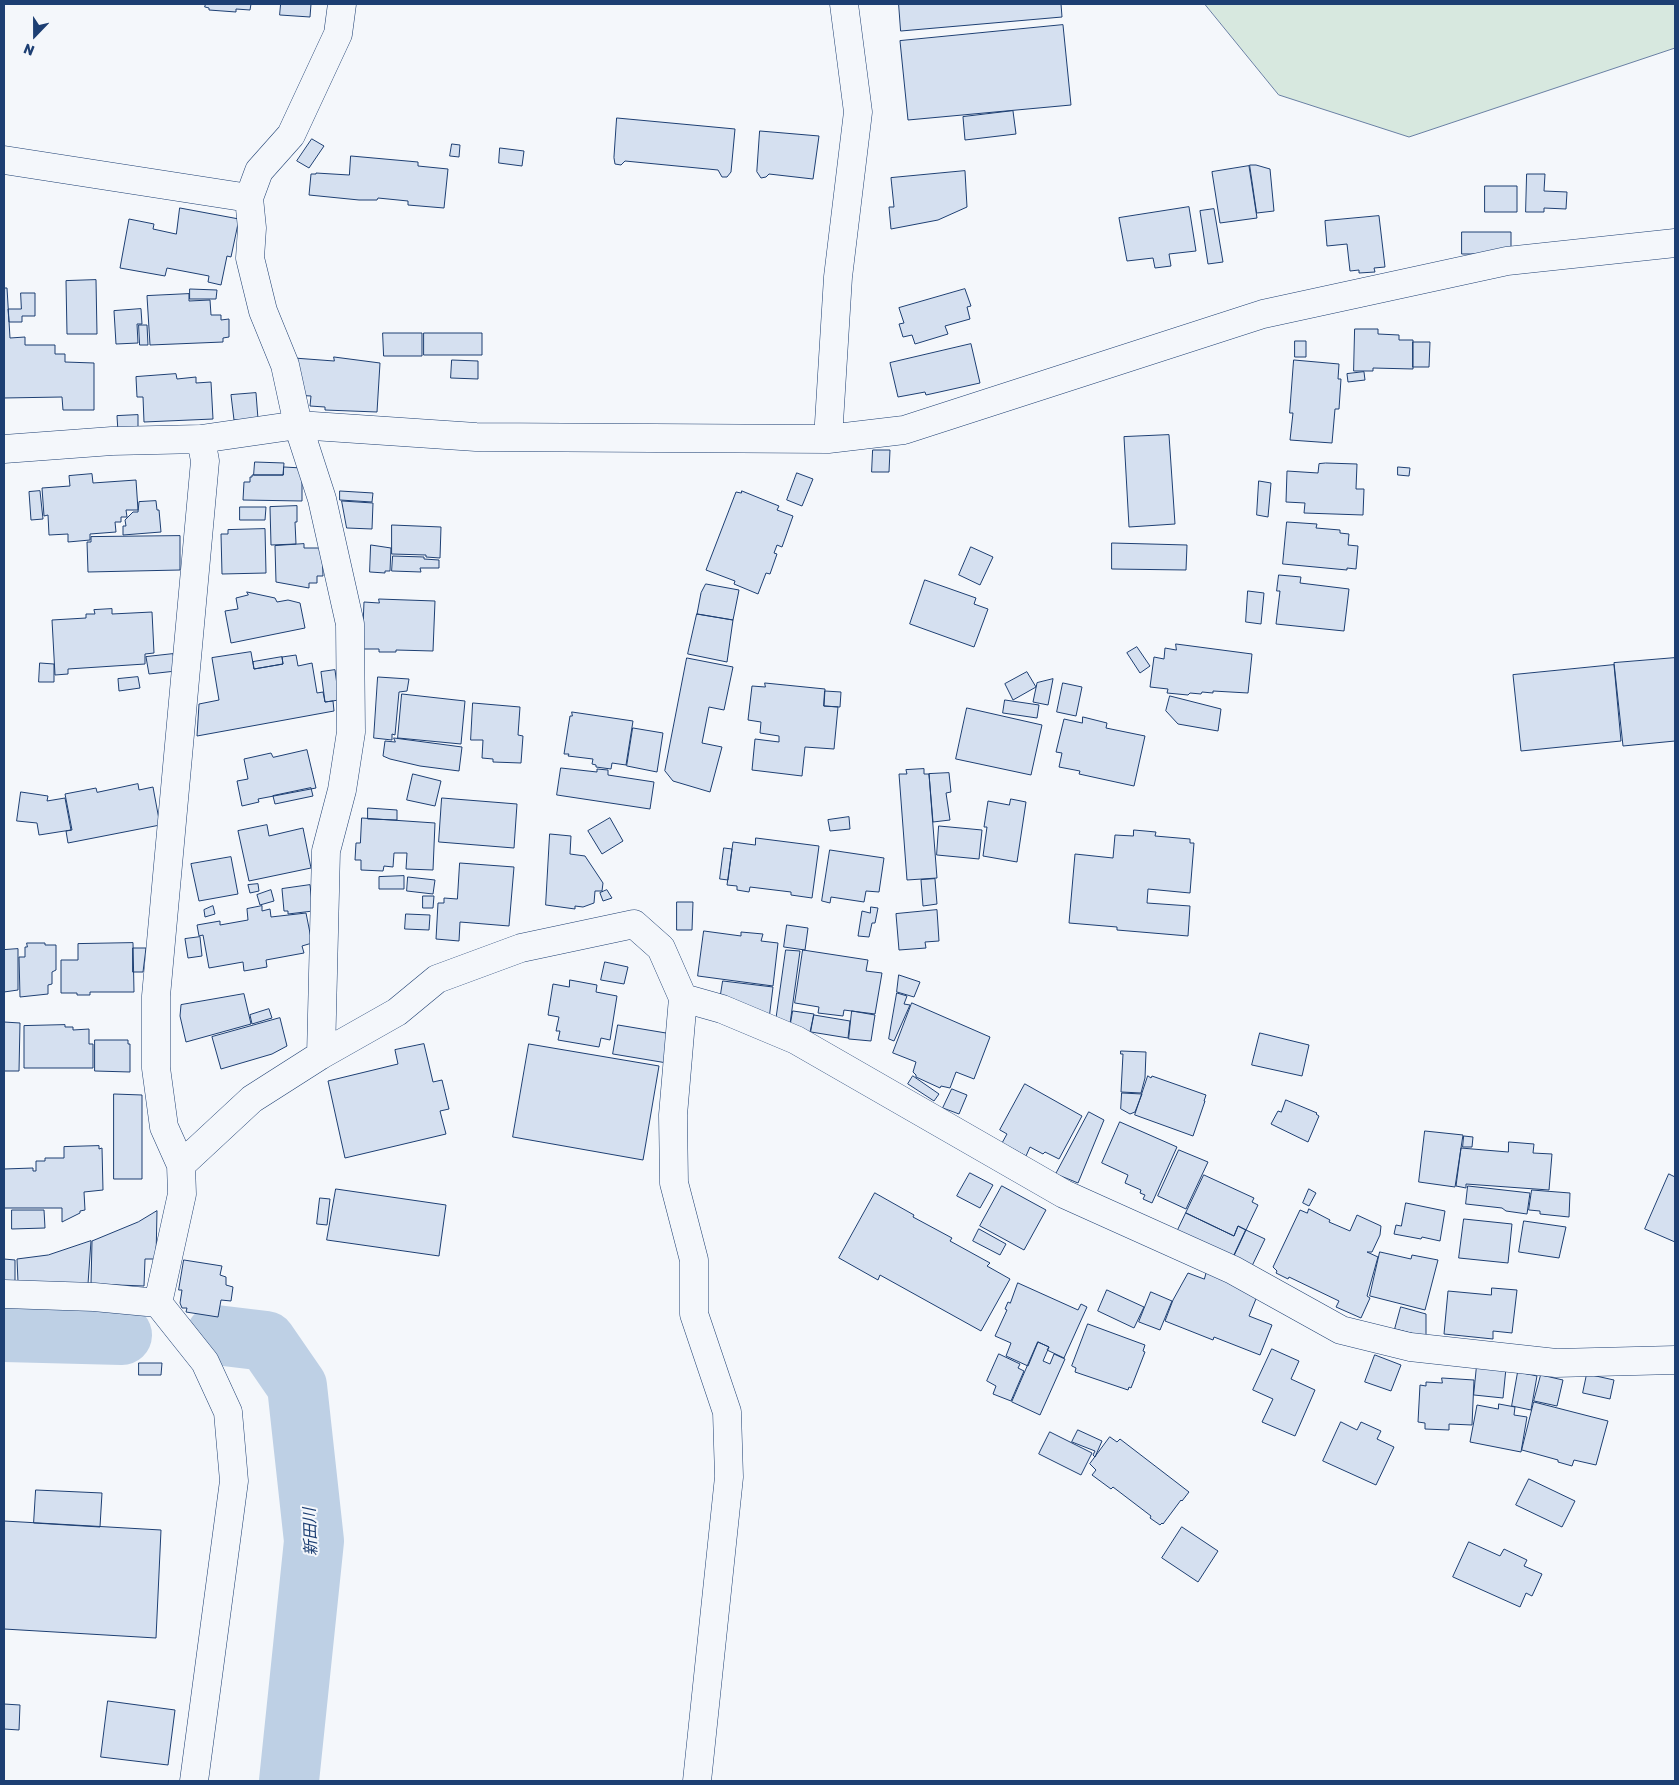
<!DOCTYPE html>
<html>
<head>
<meta charset="utf-8">
<style>
	body { margin:0 }
	#map { position:relative; width:1679px; height:1785px; overflow:hidden; background:#f4f7fb; font-family:Rubik,sans-serif }
	canvas { display:block }
	.frame { position:absolute; inset:0; border:5px solid #1d3f73; pointer-events:none }
	.north { position:absolute; left:10px; top:10px; width:50px; height:50px; -webkit-text-stroke:4px #f4f7fb; paint-order:stroke; rotate:202deg; font-size:14px; font-weight:700; line-height:20px; text-align:center; color:#1d3f73 }
	.north::after { content:''; display:block; margin:auto; width:18px; height:22px; background:#1d3f73; clip-path:polygon(50% 0,100% 100%,50% 72%,0 100%) }
</style>
</head>
<body>
<div id="map">
<canvas width="1679" height="1785"></canvas>
<div class="frame"></div>
<div class="north">N</div>
</div>
<script>
const context = document.querySelector('canvas').getContext('2d');
context.lineJoin = 'round';
function fillPath(path, color) { context.fillStyle = color; context.fill(path, 'evenodd'); }
function strokePath(path, color, width, dash) { context.strokeStyle = color; context.lineWidth = width; context.lineCap = dash ? 'butt' : 'round'; context.setLineDash(dash || []); context.stroke(path); }
function write(font, color, halo, rows, align = 'center') {
  context.font = font + ' Rubik,"Noto Sans JP",sans-serif'; context.lineWidth = 4; context.setLineDash([]); context.textBaseline = 'middle'; context.strokeStyle = halo; context.fillStyle = color; for (const [text, x, y, turn = 0] of rows) {
    context.save(); context.translate(x, y); context.rotate((+turn || 0) * Math.PI / 180); context.textAlign = isNaN(turn) ? turn : align; if (halo) context.strokeText(text, 0, 0); context.fillText(text, 0, 0); context.restore();
  }
}
const green = new Path2D(`
	M1205,4h470v44l-266,89 -130,-42z`);
fillPath(green, '#d7e8df');
strokePath(green, '#687fa3', 1);
strokePath(new Path2D(`
	M4,1332l118,3
	M216,1335l50,6 31,45 17,155 -25,240`), '#bed0e5', 60);
const building = new Path2D(`
	M206,4h45l-1,6 -14,-1v3l-27,-2v-2l-4,-1z
	M281,4h30l-1,13 -30,-2z
	M899,4h162l1,13 -161,14z
	M1063,25l8,80 -163,15 -8,-79z
	M1013,111l3,23 -51,6 -2,-23z
	M617,118l118,11 -4,43 -4,5h-5l-4,-7 -93,-9 -4,4 -6,-1 -1,-6z
	M760,131l59,5 -6,43 -44,-5 -3,3 -5,1 -4,-6z
	M312,139l12,7 -15,22 -12,-7z
	M452,144l8,1 -1,12 -9,-1z
	M500,148l24,3 -2,15 -23,-3z
	M351,156l67,6v4l30,3 -4,39 -36,-3v-4l-30,-3 -1,2h-18l-50,-5 2,-21h5v-1l33,2z
	M1250,165h6l14,4 4,42 -17,2z
	M1249,166l8,52 -37,5 -8,-51z
	M965,171l2,36 -29,13 -47,9 -2,-22h5l-3,-29z
	M1527,174h18l-1,17 23,1 -1,17 -22,-1v4h-18z
	M1485,186h32v26h-32z
	M1189,207l7,44 -27,3 2,12 -16,2 -2,-10 -26,3 -8,-43z
	M180,208l59,11 -8,38 -4,-1 -6,29 -13,-3 1,-6 -42,-8 -2,8 -45,-8 9,-49 25,5 -1,5 23,5z
	M1214,209l9,53 -15,2 -8,-53z
	M1379,216l6,51 -11,1 1,4 -16,1v-3l-9,1 -3,-27 -20,2 -2,-25z
	M1462,232h49v22h-49z
	M96,280l1,54h-30l-1,-53z
	M4,288h3l3,50 15,-1v8h30v9h10v8l29,1v47h-31l-1,-13 -58,1z
	M190,289l27,1 -1,9h-26z
	M965,289l6,17 -4,1 3,12 -25,7 3,8 -33,10 -3,-9 -9,2 -4,-13 5,-1 -5,-15z
	M21,293h14v23h-13v6h-13l-1,-13h13z
	M189,294v7l21,-1 1,15h10v5l8,-1v18l-6,1v4l-73,3 -3,-49z
	M141,309l1,15h-5l1,19 -22,1 -2,-33z
	M139,325h8l1,20h-8z
	M1355,329h23v5l21,1v5h14v29l-40,-1v3h-19z
	M383,333h39v23h-38z
	M424,333h58v22h-58z
	M1295,341h11v16h-11z
	M1413,342h17l-1,25h-16z
	M971,344l9,39 -54,12 -1,-3 -27,5 -8,-34z
	M334,357l46,6 -3,49 -52,-2v-3l-15,-1 1,-10 -19,-1 2,-37 40,3z
	M452,360l26,1v18l-27,-1z
	M1294,360l45,4 -1,15h3l-2,30h-4l-3,34 -42,-3 3,-27h-3z
	M1364,372l1,8 -17,2 -1,-8z
	M176,374l1,5 19,-2v6l15,-1 2,37 -69,3 -1,-25h-6l-1,-20z
	M256,393l2,26 -24,1 -3,-25z
	M138,415v16l-20,1 -1,-16z
	M1169,435l6,89 -46,3 -5,-90z
	M873,450h17l-1,22h-17z
	M255,462l29,1 -1,12h-29z
	M1326,463l31,1 -1,25h8l-1,26 -59,-2 1,-10 -19,-1 1,-31 31,2 1,-9z
	M284,467l18,1v33l-59,-1 1,-18h6v-5h2v-2h31z
	M1398,467l12,1 -1,8 -11,-1z
	M797,473l16,6 -11,27 -15,-6z
	M92,474l1,9 43,-3 2,30h-12l1,7h-6v5h-6l1,10 -26,2v6l-22,2v-8l-19,1 -1,-20 -4,1 -2,-28 28,-2 -1,-10z
	M1259,481l12,2 -3,34 -11,-2z
	M40,491l3,28 -12,1 -2,-28z
	M340,491l33,2 -1,9 -32,-2z
	M742,491l37,15 -2,4 16,6 -11,31 -5,-2 -3,8 3,1 -7,20 -4,-1 -8,21 -24,-10 1,-3 -29,-11 30,-78 5,1z
	M156,501l1,9h2l2,22 -38,3v-9h3l-1,-6 8,-8h5l1,-10z
	M342,501l31,2 -1,26 -25,-1z
	M297,506v16h-2l1,22 -25,1 -1,-38z
	M240,507h26l-1,13h-25z
	M1287,522l30,2 -1,4 24,2v3l9,1 -1,11 10,1 -2,23 -9,-1v2l-64,-6z
	M392,525l49,2 -1,31 -14,-1v-2l-34,-1z
	M265,529l1,44 -44,1 -1,-40h7v-4z
	M180,536v34l-92,2 -1,-30h4v-5z
	M1112,543l75,2 -1,25 -74,-1z
	M304,544v4h18l1,28h-6v7h-8v5l-33,-6 -1,-36z
	M371,545l20,3 -1,23h-5v2l-15,-1z
	M971,547l22,10 -13,28 -21,-10z
	M393,556l31,1v2l15,1v8h-19l1,4 -29,-1z
	M1279,575l22,2 -1,6 49,6 -5,42 -68,-7 4,-33h-3z
	M925,580l51,18 -2,6 14,5 -14,38 -64,-23z
	M706,584l33,6 -6,30 -36,-6 4,-21z
	M1248,591l16,2 -3,31 -15,-2z
	M247,592l28,6 2,4 11,-2 12,3 5,25 -74,15 -6,-32 13,-2 -2,-11 12,-3z
	M379,599l56,2 -2,50 -37,-1v2h-17v-3h-17l2,-47 15,1z
	M112,609v5l40,-2 2,41 -9,1v10l-77,5v5l-13,1 -3,-55 34,-2v-4h9l-1,-4z
	M697,614l36,6 -6,42 -39,-8z
	M1176,644l76,10 -4,39 -35,-2v2l-11,-1 -1,2 -11,-1 -2,2 -21,-2 1,-4 -18,-2 4,-30 10,2 1,-11 11,2z
	M1137,647l13,19 -10,7 -13,-20z
	M251,652l3,17 29,-5 -1,-7 14,-2 2,11 14,-3 5,30 6,-1 2,10 8,-1 1,10 -137,25 2,-32 20,-4 -7,-42z
	M173,654l3,17 -27,3 -3,-17z
	M282,657l1,7 -29,5 -1,-7z
	M687,658l46,9 -9,43 -15,-3 -7,36 20,4 -12,45 -37,-11 -8,-10z
	M1675,658v83l-52,5 -9,-83z
	M40,663l14,1v18h-15z
	M1614,665l7,76 -100,10 -8,-76z
	M335,670l4,30 -14,2 -4,-30z
	M1027,672l9,15 -23,13 -8,-16z
	M138,677l2,11 -21,3 -1,-12z
	M378,677l31,2 -2,12 -8,1 -4,43 -3,-1v6l-18,-2z
	M1053,679l-5,26 -15,-3 4,-19z
	M765,683l60,6 -1,17 14,1 -4,42 -29,-2 -3,29 -50,-6 3,-31 24,3v-6l-19,-3 1,-11 -13,-2 4,-34 13,1z
	M1063,683l19,4 -6,29 -19,-4z
	M825,691l16,1 -1,15 -16,-1z
	M402,694l63,7 -4,43 -63,-6z
	M1170,696l51,13 -3,22 -40,-7 -12,-13z
	M1005,700l34,5 -2,13 -34,-5z
	M473,703l47,4 -2,28 5,1 -2,27 -28,-1v-3l-11,-1 1,-18h-12z
	M967,708l75,17 -11,50 -75,-16z
	M572,712l61,9 -7,44 -14,-2 -1,6 -15,-2v-2l-4,-1 1,-5 -25,-3 1,-2h-5l6,-38h2z
	M1083,717l24,6 -1,5 39,8 -11,50 -55,-12 1,-3 -21,-4 3,-14 -6,-1 8,-33 18,4z
	M633,728l30,5 -6,39 -30,-6z
	M394,738l68,9 -3,24 -39,-5 -30,-7 -7,-3 2,-15 10,1z
	M307,750l9,38 -58,11 1,3 -17,4 -5,-25 11,-2 -4,-20 27,-6 2,4z
	M561,768l36,4v-3l11,1v5l46,7 -4,27 -93,-14z
	M924,769v5h5l8,104 -30,2 -8,-106h8l-1,-4z
	M949,773l2,19 -5,1 4,27 -17,2 -4,-48z
	M413,774l28,7 -6,25 -28,-6z
	M138,784l1,6 14,-3 7,38 -92,18 -2,-12 6,-1 -7,-36 31,-6 1,4z
	M311,788l2,8 -38,8 -2,-8z
	M21,792l27,4 -1,5 18,-3 6,32 -32,5 -2,-12 -20,-2z
	M442,798l75,6 -3,44 -75,-6z
	M1011,799l15,3 -9,60 -34,-6 4,-29h-3l4,-26 21,4z
	M368,808l29,2v10l-29,-1z
	M849,817l1,12 -20,2 -2,-11z
	M362,818l73,5 -2,47 -27,-1 1,-16h-13l-1,14 -9,-1 -1,5 -22,-1v-10h-6l1,-17h4z
	M610,818l13,23 -21,13 -14,-23z
	M267,825l2,11 34,-8 8,40 -62,13 -11,-50z
	M939,826l43,4 -3,29 -42,-4z
	M1134,830l22,2 -1,4 35,3v4h4l-4,50 -42,-4 -1,14 43,3 -2,30 -71,-6v-3l-48,-4 6,-69 38,4 2,-23 18,1z
	M550,834l21,2 -1,18 15,2 18,27 -1,8h-7l-1,12 -11,4 -8,-1v3l-29,-4z
	M756,838l63,8 -7,52 -21,-3v-3l-41,-5 -1,5 -12,-2v-4l-10,-1 6,-43 22,3z
	M724,848l8,1 -4,31 -8,-1z
	M830,850l54,8 -5,34 -13,-1 -2,11 -33,-5 -1,6 -8,-2z
	M231,857l7,37 -39,7 -8,-37z
	M460,863l54,4 -5,59 -49,-4 -1,19 -23,-2 2,-36h6v-5l13,1z
	M404,876v13h-25v-12z
	M408,877l27,3 -2,14 -26,-3z
	M935,879l2,25 -14,2 -2,-26z
	M258,884l1,7 -9,2 -2,-8z
	M310,885l3,26 -25,3v-3h-4l-2,-22z
	M271,890l3,11 -14,4 -3,-10z
	M607,890l5,8 -9,3 -3,-8z
	M423,896h11l-1,12h-10z
	M677,902h16l-1,28h-15z
	M213,906l2,8 -10,3 -1,-7z
	M262,906v5l8,-2 1,8 35,-4 6,30 -10,3 2,7 -38,7 1,7 -23,4 -1,-9 -34,6 -6,-33 -4,1 -2,-11 23,-4v4l28,-5 -1,-11z
	M871,907l7,1 -3,15h-3l-3,14 -11,-1 4,-25 8,2z
	M937,910l2,31 -14,1 1,6 -27,2 -3,-36z
	M406,914l24,1 -1,15 -24,-1z
	M787,925l21,3 -3,22 -21,-3z
	M704,931l37,5v-4l22,2 -2,7 17,2 -5,43 -75,-10z
	M200,937l2,19 -14,2 -3,-19z
	M27,943h18v2h11v25l-4,2v12l-4,1v9l-28,3 -1,-40h6v-10h2z
	M133,943l1,49h-44v3h-13v-2h-16v-33h17v-16z
	M133,948h13l-3,24h-10z
	M18,949v41l-14,2v-42z
	M786,950l14,1 -10,73 -14,-3z
	M803,950l65,10 -2,11 16,2 -7,41 -31,-4 -1,6 -25,-3 1,-6 -24,-4z
	M605,962l23,5 -4,17 -23,-4z
	M899,975l21,7 -6,15 -17,-5z
	M570,980l27,5 -1,7 21,4 -7,44 -9,-2 -2,9 -41,-7 2,-9h-4l3,-14 -11,-2 5,-31 16,3z
	M723,981l50,6 -4,32 -49,-19z
	M897,993l10,3 -3,8 6,1 -16,36 -5,-2z
	M244,994l7,30 -65,18 -6,-26 1,-11z
	M912,1003l78,34 -16,42 -18,-7 -6,16 -9,-2 -1,2 -24,-11v-2l-3,-3 3,-10 -23,-9z
	M269,1009l3,9 -20,6 -2,-9z
	M793,1011l21,3 -4,18 -20,-4z
	M852,1011l23,4 -4,26 -22,-2z
	M814,1015l36,6 -2,17 -37,-6z
	M280,1018l7,28 -15,8 -51,15 -9,-32z
	M4,1022l16,1 -1,48h-15z
	M65,1025v2h8v3l16,-1v15h4v24h-69v-42z
	M618,1025l54,9 -5,29 -54,-9z
	M1260,1033l49,12 -7,31 -50,-11z
	M95,1040h33v4h2v28l-35,-1z
	M424,1044l9,38 9,-2 7,29 -9,2 6,23 -101,24 -17,-77 70,-17 -3,-14z
	M529,1044l130,22 -16,94 -130,-23z
	M1121,1051l25,1 -1,26 -4,15 -20,-1 2,-38h-2z
	M913,1076l26,18 -5,7 -26,-17z
	M1148,1076l3,2 1,-2 54,19 -2,6h1l-12,35 -58,-21z
	M1025,1084l57,32 -23,43 -14,-7 -2,2 -13,-7 -4,9 -24,-13 5,-9 -7,-4z
	M952,1089l15,6 -8,19 -16,-6z
	M1122,1093l20,1 -7,18 -5,2 -9,-5z
	M114,1094l28,1v84h-28z
	M1286,1100l31,13 -1,1 3,2 -11,26 -37,-18 7,-13 3,1z
	M1089,1112l15,8 -26,63 -22,-9z
	M1120,1122l57,25 -25,56 -9,-4 2,-4 -5,-2 1,-3 -16,-7 3,-8 -26,-12z
	M1425,1131l38,4 -8,52 -36,-5z
	M1464,1136l9,1 -1,10h-9z
	M1509,1142l25,2 -1,9 19,1 -3,36 -83,-6v4l-10,-2 5,-38 47,4z
	M99,1146v3l3,-1 1,42 -19,2 1,18 -5,1v2l-18,9v-14h-58v-39l29,-1v3h3v-10h9v-3h19v-11z
	M1179,1150l29,12 -22,47 -28,-13z
	M970,1173l23,12 -13,23 -23,-12z
	M1669,1174l6,3v65l-30,-13z
	M1204,1175l50,23 -2,4 6,3 -12,25 -8,-4 -4,10 -48,-23z
	M1002,1186l44,24 -22,40 -44,-24z
	M1468,1186l62,7 -3,21 -21,-3 -4,-3 -36,-4z
	M336,1189l110,16 -7,51 -112,-16z
	M1309,1189l7,4 -7,13 -6,-3z
	M1532,1190l38,3 -1,24 -29,-3v-3l-11,-1z
	M875,1193l39,22 -1,2 39,21 -2,3 40,22 -3,3 23,13 -29,52 -101,-56 -2,5 -39,-22z
	M320,1198l10,1 -3,26 -10,-1z
	M1406,1203l39,8 -5,30 -18,-4 -1,2 -27,-5 2,-9 5,1z
	M1309,1209l21,11 -1,2 21,9 7,-16 24,11 -1,9 -8,17h-5l11,5 -11,39 3,2 -9,20 -25,-11 3,-6 -50,-24 -1,2 -12,-6 1,-2 -4,-4 27,-57 7,3z
	M12,1210h32l1,18 -33,1z
	M157,1211l-1,48h-11l-1,27 -53,-2 1,-43 46,-19z
	M1186,1213l48,23 4,-10 8,4 -14,30 -56,-26z
	M1464,1219l48,5 -4,39 -49,-5z
	M1524,1221l42,6 -7,31 -40,-6z
	M979,1229l27,15 -6,11 -27,-14z
	M1246,1230l19,9 -14,29 -19,-8z
	M91,1241l-3,43 -70,-2 -1,-23 31,-4z
	M1380,1252l31,7 1,-4 26,5 -13,50 -55,-14z
	M4,1259l11,1v22h-11z
	M184,1260l38,6 -2,9 6,2v8l7,2 -2,14 -10,-1 -3,17 -32,-5 1,-4h-5l-2,-5 2,-13h-3z
	M1207,1271l51,23 -9,22 23,9 -12,30 -46,-18 -1,3 -48,-19 8,-21 15,-27 16,6z
	M1018,1283l60,27 3,-6 6,3 -23,51 -17,-8 2,-3 -11,-5 -10,24 -22,-10 5,-13 -16,-7 12,-26 -2,-1 3,-7 2,1z
	M1492,1288l25,2 -5,43 -19,-2v8l-49,-5 4,-43 43,4z
	M1107,1290l37,17 -10,21 -36,-17z
	M1151,1292l21,9 -12,29 -21,-8z
	M1401,1307l25,7v23l-31,-8z
	M1088,1324l57,21 -2,6 2,1 -14,36 -2,-1 -1,3 -53,-18 1,-4 -4,-2z
	M1038,1342l11,5 -6,14 7,3 4,-10 11,5 -25,56 -28,-13z
	M1272,1349l27,12 -8,18 24,11 -20,46 -33,-14 11,-23 -20,-9z
	M999,1354l21,10 -2,4 6,3 -13,30 -18,-7 3,-8 -9,-5z
	M1375,1355l26,10 -10,26 -26,-9z
	M139,1363h23l-1,12h-22z
	M1477,1365l29,3 -3,30 -29,-3z
	M1518,1372l19,4 -6,34 -19,-4z
	M1587,1374l27,6 -4,19 -27,-6z
	M1541,1375l22,5 -6,26 -23,-5z
	M1442,1378l32,2 -2,45 -23,-1v6l-24,-1v-6l-7,-1 2,-37 6,1v-4l16,1z
	M1534,1402l74,19 -12,44 -22,-5 -2,6 -14,-4v-2l-36,-10z
	M1499,1404l16,3 -1,8 13,2 -6,35 -51,-10 7,-37 21,4z
	M1341,1422l16,8 4,-8 20,9 -4,8 17,8 -18,38 -53,-24z
	M1078,1430l24,11 -7,16 -2,-2 2,-4 -23,-9z
	M1050,1432l42,21 -11,22 -42,-21z
	M1110,1437l7,5 3,-3 69,53 -7,9 -1,-1 -18,24 -1,-1 -2,2 -10,-7 1,-2 -38,-29 -2,2 -19,-14 4,-5 -6,-6z
	M1529,1479l46,22 -13,26 -46,-22z
	M36,1490l66,3 -2,34 -66,-4z
	M4,1521l157,9 -5,108 -152,-9z
	M1182,1527l36,24 -20,31 -36,-24z
	M1469,1542l31,14 4,-7 23,11 -3,6 18,8 -10,22 -6,-3 -6,14 -67,-30z
	M108,1701l67,9 -7,55 -67,-8z
	M4,1704l16,1 -1,25 -15,-1z`);
fillPath(building, '#d5e0f0');
strokePath(building, '#1d3f73', 1);
const street = new Path2D(`
	M4,160l245,38
	M828,439l10,-162 20,-165 -14,-108
	M4,449l108,-8 89,-2 97,-14 178,12 352,2 76,-9 359,-116 244,-53 168,-18
	M683,998l39,11 74,31 268,154 169,76 108,60 69,17 146,16 119,-3
	M321,1055l5,-204 16,-61 9,-58 -1,-108 -28,-125 -24,-74 -13,-60 -22,-54 -13,-53 2,-30 -3,-30 10,-27 32,-36 47,-101 4,-30
	M181,1165l71,-66 69,-44 76,-43 40,-33 84,-31 113,-24 27,24 22,50 -10,117 1,68 20,77v54l33,98 2,65 -32,304
	M4,1294l90,3 64,6 47,59 23,50 6,69 -40,300
	M158,1303l24,-109 -1,-29 -17,-38 -8,-59v-72l49,-535 -4,-22`);
strokePath(street, '#1d3f73', 29);
strokePath(street, '#f4f7fb', 28);
write('italic 16px', '#1d3f73', '#f4f7fb', [
	["新田川",311,1532,-92]
]);
</script>
</body>
</html>
